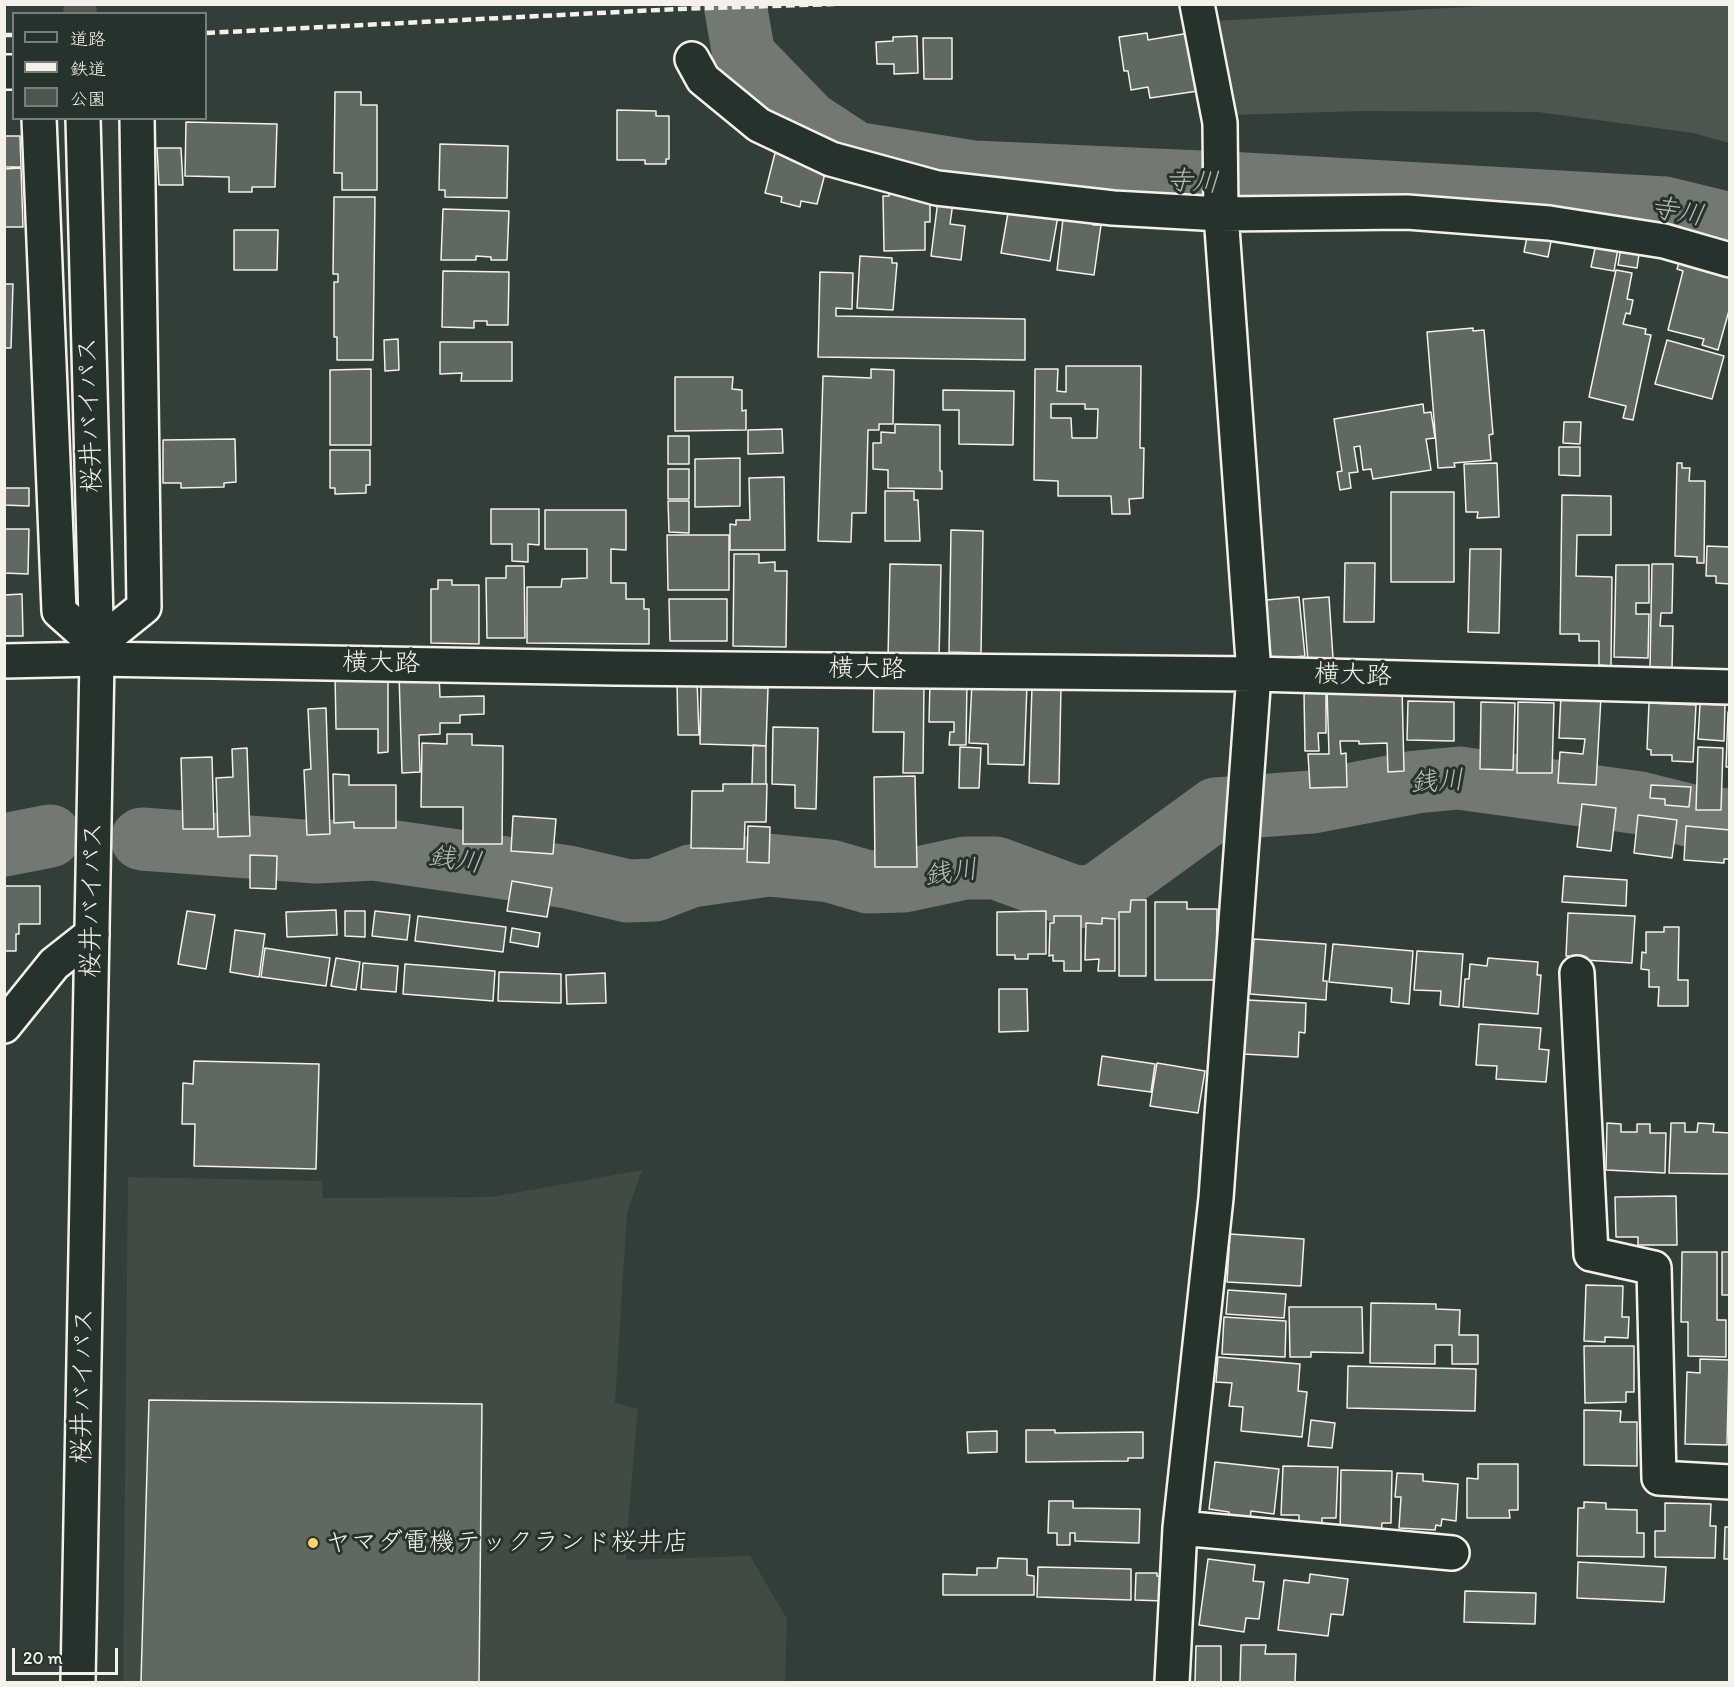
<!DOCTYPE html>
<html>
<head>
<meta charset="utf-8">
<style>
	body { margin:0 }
	#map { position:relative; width:1734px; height:1687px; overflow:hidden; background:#323e38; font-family:Itim,"Klee One",sans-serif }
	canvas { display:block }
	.frame { position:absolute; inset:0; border:6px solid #f4f1e8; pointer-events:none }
	.legend { position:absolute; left:12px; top:12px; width:195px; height:108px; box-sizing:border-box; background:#26332d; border:2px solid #787f78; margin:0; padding:8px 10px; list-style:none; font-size:18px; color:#f4f1e8 }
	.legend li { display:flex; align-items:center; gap:12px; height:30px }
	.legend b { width:30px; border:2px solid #787f78 }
	.scale { position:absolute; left:12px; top:1648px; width:106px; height:27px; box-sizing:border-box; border:3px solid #f4f1e8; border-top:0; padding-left:8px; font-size:18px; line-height:21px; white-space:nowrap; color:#f4f1e8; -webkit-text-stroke:4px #26332d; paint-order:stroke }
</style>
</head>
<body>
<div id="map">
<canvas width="1734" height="1687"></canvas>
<div class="frame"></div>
<ul class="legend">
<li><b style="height:8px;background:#26332d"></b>道路</li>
<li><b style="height:8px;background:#f4f1e8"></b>鉄道</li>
<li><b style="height:16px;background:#4c564f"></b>公園</li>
</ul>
<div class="scale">20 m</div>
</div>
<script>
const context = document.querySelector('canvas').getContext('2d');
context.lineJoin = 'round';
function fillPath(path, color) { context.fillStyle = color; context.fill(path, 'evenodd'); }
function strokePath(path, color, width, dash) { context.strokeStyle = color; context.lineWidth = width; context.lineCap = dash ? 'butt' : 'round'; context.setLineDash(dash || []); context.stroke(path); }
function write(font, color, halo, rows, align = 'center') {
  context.font = font + ' Itim,"Klee One",sans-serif'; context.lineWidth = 6; context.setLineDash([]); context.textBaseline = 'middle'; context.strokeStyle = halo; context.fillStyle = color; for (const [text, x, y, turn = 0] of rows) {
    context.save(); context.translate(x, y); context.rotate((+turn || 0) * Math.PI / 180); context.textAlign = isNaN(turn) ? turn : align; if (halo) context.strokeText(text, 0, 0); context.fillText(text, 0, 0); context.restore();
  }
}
fillPath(new Path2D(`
	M642,1170l-15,43 -12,190 23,6 -9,101 -3,50 124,-4 37,63 -2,63h-662l5,-505 194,4 1,17 169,-1z`), '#404b44');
fillPath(new Path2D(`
	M1503,5h226v138l-36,-10 -155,-21 -177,-1 -131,4 -17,-94z`), '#4c564f');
strokePath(new Path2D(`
	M735,4l9,52 65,67 46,30 119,19 271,12 420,24 65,16
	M142,839l174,13 58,-3 194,28 60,14 27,-1 36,-14 77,-11 62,6 38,11 36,-1 61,-13h31l79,29 21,-1 120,-87 96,-7 104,-20 43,-4 181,25 60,15 30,2
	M4,845l46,-9`), '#727972', 63);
const building = new Path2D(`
	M1195,32l10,58 -55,8 -2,-11 -17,3 -3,-19h-4l-5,-34 28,-4 1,7z
	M917,36l1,37 -24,1v-10h-17l-1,-22 17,-1v-4z
	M923,38h29v41h-28z
	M335,92h26v13h16v85h-35v-17h-8z
	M617,110l39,1v5h13v43h-3v5h-21v-4h-28z
	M186,122l91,2 -2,63h-23v5h-23v-15l-44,-1z
	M4,136h16l1,31h-17z
	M440,144l68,2 -1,52 -62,-1v-7h-6z
	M157,148h24l2,37h-24z
	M775,153l52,13 -10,38 -16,-3 -1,6 -19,-5 1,-5 -17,-4z
	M21,168l2,59h-19v-58z
	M889,188l41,8v26h-5v28l-41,1 -1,-55h6z
	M939,192l15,3 -4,29 15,2 -4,34 -30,-4z
	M334,197h41l-2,163h-36v-23h-3v-55h4v-8h-5z
	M1009,207l49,9 -8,45 -49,-8z
	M443,209l66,2 -2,49h-16v-3l-15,-1v4h-35z
	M1063,219h30v6h8l-7,50 -37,-5z
	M1529,227l24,4 -5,26 -24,-5z
	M234,230h44l-1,40h-43z
	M1597,239l22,4 -5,28 -23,-4z
	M1622,241l28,5 -3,10 -8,-2 -2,14 -19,-3z
	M860,256l32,2v5h5l-4,47 -36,-2z
	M1681,256l49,13v38l-12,43 -16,-5 2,-6 -36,-9 15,-59 -6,-2z
	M1616,270l16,3 -5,26 6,1 -3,14 -4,-1 -3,11 23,5 -1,5 6,1 -18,85 -10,-2 3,-12 -37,-9z
	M443,271l66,1 -1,53h-21v-4h-13v7l-32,-1z
	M820,272l33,1 -1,36 -16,-1v8l189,3v41l-207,-3z
	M4,284h9l-2,64h-7z
	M1473,328v3l11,-1 9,104 -4,1 2,25 -37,3 1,4 -17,1 -11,-136z
	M398,339l1,31 -14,1 -1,-31z
	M1667,340l57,16 -12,43 -57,-15z
	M440,342h72v39h-51l1,-8 -22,1z
	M1066,366h75l-1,82h4l-1,50 -14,1 1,15h-18l-1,-18h-53v-15l-24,-1 1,-111h23l-1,22 9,1zM1051,404h34v5h13l-1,29h-25l-1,-20h-20z
	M371,369v76h-41v-75z
	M871,369l23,1 -1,54h-14v6h-11l-2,83h-14l-1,29 -33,-1 5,-165 48,2z
	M675,377h58l-1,12 10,1v21l4,-1v20l-71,1z
	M943,390l71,1 -1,54 -54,-1v-34h-16z
	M1423,404l1,9 7,-1 4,26 -9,1 5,31 -58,9 -2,-10 -8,1 -3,-24 -6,1 4,25 -9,1 2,15 -11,2 -3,-18 5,-1 -8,-52z
	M1564,422h17l-1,22 -17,-1z
	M895,424l45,1v46h2v18l-54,-1v-18l-15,-1v-26h8v-11l14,1z
	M782,429l1,24 -35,1v-24z
	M668,436h21v28h-21z
	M235,439l1,43 -12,1v4l-43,1v-5h-18v-43z
	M1559,447h21v29l-21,-1z
	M330,450h40v35h-4v8l-31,1v-6h-5z
	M740,458v48l-45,1v-48z
	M1497,463l2,54 -22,1 1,-6h-12l-2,-48z
	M1677,463h5v5h8l-1,13h16l-1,82h-7v-6l-22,-1z
	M668,469h21v30h-21z
	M784,477l1,73h-55v-26l6,1v-5h14l-1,-42z
	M4,488h25v18l-25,-1z
	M885,491h29v9h4l2,41h-35z
	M1391,492h63v90h-63z
	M1562,495l49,1v39h-34l-1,41 36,1 -1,89 -12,-1v-24h-20v-7h-19z
	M668,501h21v32l-20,-1z
	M491,509h48v36l-11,-1v18l-16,-1v-17h-21z
	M545,510h81v40l-15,-1v34h15v16h18v10h5v35l-122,-1v-56h34l1,-8 25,-1v-29h-42z
	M4,529h25l-1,45 -24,-1z
	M951,530l32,1 -2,122 -32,-1z
	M667,535h62v55h-61z
	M1707,546l23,1v37l-14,-1v-7h-10z
	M1470,549h31l-2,84 -31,-1z
	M734,554h25v9l16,-1v9h12l-1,76 -53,-1z
	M1345,563h30l-1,59h-30z
	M890,564l51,1 -2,95 -51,-2z
	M1652,564h21l-1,49h-11l-1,13h13l-1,42h-22z
	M1616,565h33v38h-13v11h13l-1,44 -34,-1z
	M506,566h18l1,72h-38l-1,-60h20z
	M438,580h14v5h27v59l-48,-1v-54h7z
	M22,594l1,42h-19v-41z
	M1299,597l6,59 -34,3 -5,-59z
	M1329,597l4,61 -25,3 -5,-62z
	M669,599h58v42h-57z
	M335,673h53v79l-10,1v-24h-42z
	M399,674h40l1,23 44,-1v18l-24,1v8h-20v11l-21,1 1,37 -18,1z
	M697,680l2,55h-21l-1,-54z
	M930,681h37l-1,64h-17l1,-13h4v-10h-25z
	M972,682l55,3 -3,80 -36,-1v-20l-19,-1z
	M874,683h50l-1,90h-20l1,-41h-31z
	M1032,686l29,1 -2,97 -30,-1z
	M701,687l67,1 -2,58 -66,-2z
	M1402,688l2,83 -16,1 -1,-29 -28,1v-3h-19l1,13 5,-1 1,34 -37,1 -2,-34h21l-2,-64z
	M1326,692v41h-8l1,18h-14l-1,-58z
	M1561,694l40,3 -5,88 -38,-2 2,-31 23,2 2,-15 -26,-1z
	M1408,701l46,1v39l-47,-1z
	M1481,702l34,1 -2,67 -33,-1z
	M1518,702l36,1 -2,70h-35z
	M1649,703l47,2 -3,57 -21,-1v-6h-21v-5l-4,-1z
	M1700,704l25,1 -1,36 -26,-2z
	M326,708l4,126 -23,1 -3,-65 7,-1 -3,-60z
	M1728,712h2v55h-4z
	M773,727l45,1 -2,81 -21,-1v-23l-23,-1z
	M447,734h25v11l31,1 -1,98h-39v-37h-42l1,-64 25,1z
	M753,745l13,1v38h-14z
	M960,747l21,1 -2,40h-20z
	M1698,747l25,1 -2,62h-25z
	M247,748l3,88 -32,1 -2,-59 17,-1 -1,-28z
	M212,757l2,72h-31l-2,-71z
	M333,774l16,1v10h47v43h-42v-6l-20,1z
	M915,776l2,91h-42l-1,-90z
	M723,784h44l-1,38h-21l-1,27 -53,-1 1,-57h31z
	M1651,785l40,2 -2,20 -24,-2v-6l-15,-1z
	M1582,804l34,4 -5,43 -34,-4z
	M1638,815l39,5 -5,38 -38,-5z
	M513,816l43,3 -3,35 -42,-3z
	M748,826l22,1 -1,36 -22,-1z
	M1686,826l44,4v29h-6v4l-40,-3z
	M250,855l27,1 -1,33 -26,-1z
	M1564,876l63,4 -1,26 -64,-4z
	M512,881l40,7 -5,29 -40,-6z
	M4,886h36v38h-21v10h-3v17h-12z
	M1131,900h15v76h-27v-64h11z
	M1155,902h32v7h30l-1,71h-61z
	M336,910l1,25 -50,2 -1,-25z
	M187,911l28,4 -9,54 -28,-5z
	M345,911h20v26l-20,-1z
	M375,911l35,4 -3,25 -35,-4z
	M1046,911v43h-18v5h-13v-4h-18v-43z
	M1568,913l67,3 -3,47 -63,-4v-3h-3z
	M418,916l88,11 -3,25 -88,-11z
	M1054,916h27v55h-17v-10h-11v-6l-4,1 1,-33h4z
	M1102,918l13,1v52h-17l1,-12 -14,1 1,-37 16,1z
	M1664,927h15l-1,53h10v26h-30l1,-19h-10v-17l-8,-1 1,-17 4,1v-21h18z
	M512,928l28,5 -2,14 -28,-5z
	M235,930l30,4 -6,43 -29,-5z
	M1254,939l72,5 -3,37h4l-1,19 -76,-6z
	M1333,944l80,7 -4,53 -18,-2 1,-14 -63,-6z
	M265,948l65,10 -4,28 -65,-9z
	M1417,951l46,3 -4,53 -19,-2 1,-14 -27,-1z
	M336,958l24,4 -4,28 -25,-4z
	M1488,958l50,4 -1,13h4l-3,39 -75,-7 2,-28h4l1,-15 17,2z
	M363,963l35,3 -2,26 -35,-3z
	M405,964l90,7 -2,30 -90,-7z
	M499,972l62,2v29l-63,-2z
	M605,973l1,30 -39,1 -1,-29z
	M999,989h28l1,42 -29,1z
	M1247,1000l59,3 -1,30 -6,-1 -1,25 -55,-3z
	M1479,1024l62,4 -2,21 10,1 -3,32 -50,-3 1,-13 -21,-1z
	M1102,1056l53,8 -4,28 -53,-7z
	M194,1061l125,3 -3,105 -122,-3 1,-42h-13l1,-41 10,1z
	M1157,1063l48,8 -7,42 -48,-7z
	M1607,1123l14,1v8h16v-8h13v9h16l-1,40 -59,-3z
	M1671,1123h14v9h12l1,-9 16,1 -1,8 17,1v41l-61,-1z
	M1676,1196l1,49h-39v-8h-22l-1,-40z
	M1230,1234l74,5 -3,47 -74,-4z
	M1682,1252h35v68h9v37l-38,-1v-34h-7z
	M1722,1252h8v43h-8z
	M1586,1285l37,1 -1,31h7l-1,21 -23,-1v5l-21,-1z
	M1228,1290l58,4 -2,24 -58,-4z
	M1371,1303l65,1v5l24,1 -1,25h19v29h-26v-19h-17v19l-65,-1z
	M1289,1307h73l1,46 -52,-1v5h-21z
	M1224,1317l62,4 -1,36 -63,-3z
	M1584,1346h50v46h-8v10l-41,1z
	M1218,1357l82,7 -2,27 9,1 -5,45 -61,-6 2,-24 -14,-1 3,-23 -16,-1z
	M1700,1359l29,1 -2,85 -42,-1 2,-72 13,1z
	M1348,1366l128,3 -1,42 -128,-3z
	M149,1400l333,4 -3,278h-338z
	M1584,1410l37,1 -1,11h17v44l-53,-1z
	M1311,1420l24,3 -3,25 -24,-2z
	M1026,1430h29v3l88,-1v26h-15v3l-102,1z
	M997,1431v21l-29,1 -1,-21z
	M1215,1462l64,7 -5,45 -23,-3 -1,10 -21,-3v-6l-20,-3z
	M1478,1464h40v46h-9l1,8h-43v-40l11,1z
	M1283,1466l55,1 -2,51h-14v5h-23v-8h-18z
	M1341,1470l51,1 -1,52h-9l-1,14 -41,-1z
	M1397,1473l26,1v7l35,3 -2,37 -14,-2 -1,7 -5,-1 -1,5 -36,-2 2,-31h-6z
	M1049,1501h24v7l67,1 -1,34 -64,-2v-8h-5v12h-13v-12h-9z
	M1584,1502l22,1v6l31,1v23h7v24l-67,-1 1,-48h6z
	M1665,1503l46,1 -1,22h6l-1,32 -60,-1v-26h10z
	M1725,1527h5v32h-6z
	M998,1558l29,1v16l7,1v19h-91v-21l34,1v-7h20z
	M1208,1559l47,6 -2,16 11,1 -5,37 -13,-1 -2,14 -45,-7z
	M1578,1562l88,5 -2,35 -87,-4z
	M1038,1567l93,2v31l-94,-3z
	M1136,1573h21v3l8,1 -1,24 -29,-1z
	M1310,1574l38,5 -5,36 -12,-1 -3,22 -50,-6 6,-50 25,3z
	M1465,1591l71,2 -1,31 -71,-2z
	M1241,1645h25l-1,9h31l-1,28h-55z
	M1196,1646h25v36h-26z`);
fillPath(building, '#5f6861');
strokePath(building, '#f4f1e8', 1.5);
strokePath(new Path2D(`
	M80,4v10`), '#4f5952', 33, [33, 16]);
const minor = new Path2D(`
	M692,59l11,20 56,46 72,34 106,29 176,20 108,6 186,-2 142,11 115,18 66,19
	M4,72h10
	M39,118l20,493 38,34 47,-38 -7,-489
	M4,661l93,-2 519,9 638,6 476,13
	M1577,973l14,281 63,14 5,210 71,4
	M4,1026l50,-62 38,-30
	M1180,1528l272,25
	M1172,1682l8,-154 36,-330 38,-524 -33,-460 -1,-91 -23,-119`);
const trunk = new Path2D(`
	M78,1682l19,-1023 -14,-541`);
strokePath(minor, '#f4f1e8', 38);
strokePath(trunk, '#f4f1e8', 38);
strokePath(minor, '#26332d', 33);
strokePath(trunk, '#26332d', 33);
strokePath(new Path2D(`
	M206,33l472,-24 156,-5
	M4,35h10`), '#f4f1e8', 4.5, [9, 4.5]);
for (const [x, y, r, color] of [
	[313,1543,6,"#ffd166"]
]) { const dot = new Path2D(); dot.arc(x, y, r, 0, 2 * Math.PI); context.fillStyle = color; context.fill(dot); strokePath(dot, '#26332d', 2); }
write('26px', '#f4f1e8', '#26332d', [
	["桜井バイパス",91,415,-92],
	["横大路",381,664,1],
	["横大路",867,670,1],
	["横大路",1353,676,2],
	["桜井バイパス",93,900,-89],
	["桜井バイパス",84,1386,-89]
]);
write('26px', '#f4f1e8', '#26332d', [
	["ヤマダ電機テックランド桜井店",325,1543]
], 'left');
write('italic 27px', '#babbb3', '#26332d', [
	["寺川",1192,183,3],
	["寺川",1677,213,10],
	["銭川",1437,783,-4],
	["銭川",455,861,8],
	["銭川",951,874,-8]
]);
</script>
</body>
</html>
